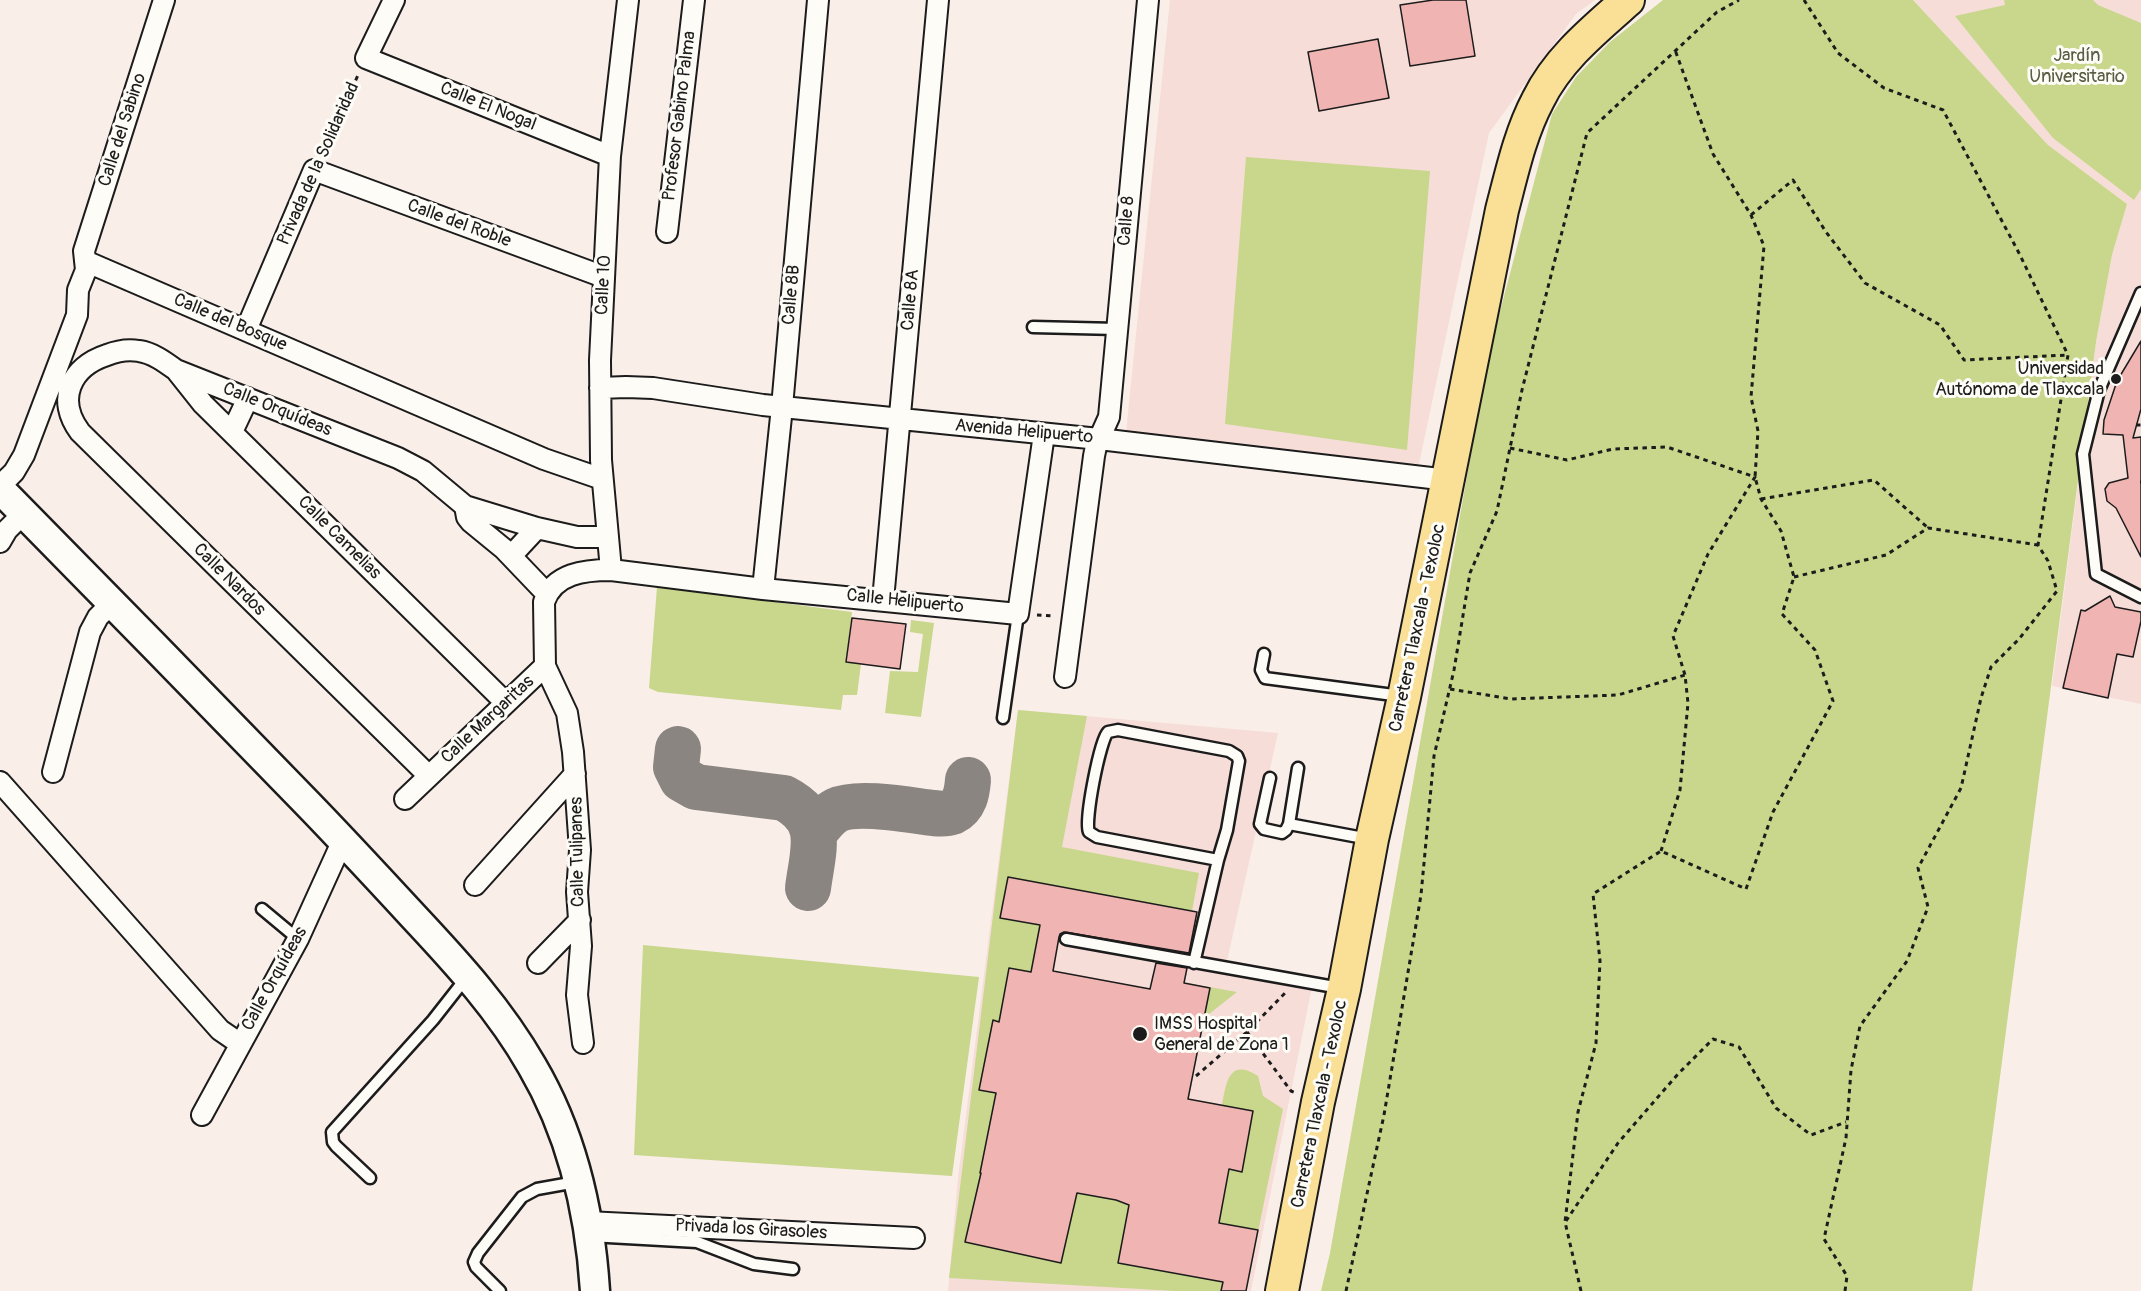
<!DOCTYPE html>
<html>
<head>
<meta charset="utf-8">
<style>
	body { margin:0 }
	canvas { display:block; background:#faeee9 }
</style>
</head>
<body>
<canvas width="2141" height="1291"></canvas>
<script>
const context = document.querySelector('canvas').getContext('2d');
context.lineJoin = 'round';
function fillPath(path, color) { context.fillStyle = color; context.fill(path, 'evenodd'); }
function strokePath(path, color, width, dash) { context.strokeStyle = color; context.lineWidth = width; context.lineCap = dash ? 'butt' : 'round'; context.setLineDash(dash || []); context.stroke(path); }
function write(font, color, halo, rows, align = 'center') {
  context.font = font + ' Pangolin,sans-serif'; context.lineWidth = 6; context.setLineDash([]); context.textBaseline = 'middle'; context.strokeStyle = halo; context.fillStyle = color; for (const [text, x, y, turn = 0] of rows) {
    context.save(); context.translate(x, y); context.rotate((+turn || 0) * Math.PI / 180); context.textAlign = isNaN(turn) ? turn : align; if (halo) context.strokeText(text, 0, 0); context.fillText(text, 0, 0); context.restore();
  }
}
fillPath(new Path2D(`
	M1170,0h425l-19,14 -87,119 -70,331 -294,-22z
	M1913,0h228v704l-89,-18 44,-344 16,-87 15,-51 -79,-59z
	M1018,710l260,23 -51,228 87,16 -63,314h-303l10,-114z`), '#f7ddd8');
fillPath(new Path2D(`
	M1663,0h250l135,145 79,59 -15,51 -16,87 -124,949h-651l9,-38 158,-896 64,-243 24,-37 34,-35z
	M2004,0h89l5,5 43,18v166l-7,11 -81,-62 -98,-122 50,-11z
	M1246,157l184,14 -23,279 -182,-26z
	M657,587l195,25 -6,50 15,2 -4,31h-14l-2,15 -183,-18 -9,-4z
	M911,620l23,3 -13,94 -36,-4 5,-42 28,1 5,-38 -13,-2z
	M1018,710l69,6 -25,131 137,26 -7,38 -142,-26 -16,69 9,2 10,15 97,18 3,-12 84,15 -33,26 -16,81 34,6c4,-22 7,-48 36,-29l5,20 20,13 -37,182h-71l-226,-13z
	M643,945l336,32 -27,199 -318,-21z`), '#c8d78b');
strokePath(new Path2D(`
	M678,749l-2,18 6,12 14,8 88,11c42,22 29,51 24,90
	M814,833c7,-9 13,-18 23,-23 19,-9 67,-1 88,2 8,1 19,3 27,0 13,-6 15,-20 16,-32`), '#8b8582', 46);
const building = new Path2D(`
	M1433,0h33l9,56 -65,10 -10,-61z
	M1378,39l11,59 -70,13 -11,-59z
	M2141,341v68l-8,29 8,-1v120l-25,-49 -9,-7 -2,-12 4,-6 19,-5 -5,-43 -20,-1 1,-14 13,-39z
	M2110,596l5,11 26,5v9l-8,36 -16,-3 -9,44 -45,-10 18,-78 4,1z
	M852,618l54,6 -6,45 -54,-7z
	M1008,877l189,35 -8,41 -125,-21 -4,2 -1,3 -6,34 97,18 6,-26 31,5 -3,15 26,5 -22,111 65,12 -11,61 -13,-3 -10,54 39,7 -12,61h-25l2,-9 -105,-19 11,-58 -13,-5 -39,-7 -16,70 -96,-21 16,-69h-1l16,-80 -17,-3 14,-70 6,2 10,-54 22,4 9,-47 -40,-7z`);
fillPath(building, '#f0b5b2');
strokePath(building, '#1c1c1c', 1.5);
const lane = new Path2D(`
	M2141,293l-42,97 -16,64 13,120 45,23
	M1033,327l84,2
	M1264,654l-3,16 4,8 136,18
	M1003,718l15,-104
	M1270,778l-10,46 4,5 18,4 4,-3 3,-6 9,-56
	M1289,824l80,15
	M262,909l36,30
	M1066,939l274,49
	M1194,963l24,-103 9,-30 12,-69 -2,-5 -8,-5 -111,-21 -10,2c-8,8 -24,89 -19,100l8,5 121,23
	M370,1178l-34,-32 -3,-4 -1,-10 101,-112 33,-42
	M590,1236l107,6 57,22 39,5
	M500,1291l-24,-24 -2,-5 4,-9 44,-56 15,-8 39,-7`);
const street = new Path2D(`
	M394,0l-28,58 244,98
	M667,232l27,-232
	M85,261l459,198 58,20
	M246,330l68,-160 290,107
	M176,370l27,34 303,299
	M600,388l26,-1 27,1 110,17 336,34 349,41
	M232,432l16,-34
	M0,486l14,-14 10,-17 53,-140 1,-25 8,-20 -2,-19 80,-251
	M465,506l2,11 4,5 33,27 43,45
	M0,542l7,-12 17,-17
	M511,556l26,-28
	M611,570l-10,-110 -1,-100 10,-204 18,-156
	M763,589l19,-182 36,-407
	M883,600l55,-600
	M545,666l22,47 6,39 7,98 -3,42 4,54 -4,49 6,48
	M1065,677l29,-221 2,-10 13,-29 39,-417
	M53,772l37,-140 8,-15 14,-14
	M429,776l-349,-344c-24,-32 -10,-65 27,-77 10,-4 21,-6 32,-4 14,2 26,11 37,19l222,88 25,13 42,35 72,22 40,9h31
	M0,782l220,248 19,13
	M405,799l140,-133 -1,-64c10,-29 41,-32 67,-32l152,19 255,25 26,-180
	M475,885l100,-111
	M538,963l42,-43
	M202,1115l96,-176 45,-99
	M587,1222l327,16`);
const secondary = new Path2D(`
	M0,489c102,103 204,208 305,312 37,38 73,77 109,116 44,47 86,93 118,149 40,68 58,146 63,225`);
const primary = new Path2D(`
	M1282,1291l36,-189 26,-113 28,-150 32,-142 98,-487c10,-38 18,-76 36,-110 20,-41 56,-70 90,-100`);
strokePath(lane, '#1c1c1c', 15);
strokePath(street, '#1c1c1c', 24);
strokePath(secondary, '#1c1c1c', 33);
strokePath(primary, '#1c1c1c', 36);
strokePath(new Path2D(`
	M1804,0l34,53 46,35 59,22 77,145 48,100 -30,190 10,16 9,30 -38,48 -28,28 -10,31 -20,90 -43,80 10,39 -21,54 -47,65 -9,44 -5,68 -22,101 23,37 -2,15
	M322,154l37,-81
	M1751,215l42,-35 33,52 39,51 75,42 24,35 104,-5
	M2136,425h5
	M1510,448l57,12 46,-11 54,-2 88,30 -47,77 -35,82 12,39
	M2140,482h1
	M1761,499l113,-19 54,48
	M1794,577l92,-22 42,-27 110,17
	M1037,615l17,1
	M1450,689l61,10 107,-4 67,-20 3,28 -8,87 -19,61
	M1247,1032l44,59 5,2
	M1196,1076l51,-44 39,-40
	M1566,1221l52,-78 60,-69 35,-35 26,8 37,61 35,27 35,-13
	M1346,1291l38,-176 37,-220 13,-139 20,-86 16,-97 27,-62 25,-121 65,-257 130,-121 22,-12
	M1581,1291l-16,-69 13,-110 18,-69 4,-82 -7,-67 68,-43 85,38 27,-77 60,-111 -18,-51 -33,-36 12,-37 -13,-46 -20,-32 -6,-22 3,-46 -7,-34 13,-151 -13,-31 -38,-61 -38,-104`), '#1c1c1c', 3, [4.5, 4.5]);
strokePath(lane, '#fdfcf7', 10);
strokePath(street, '#fdfcf7', 20);
strokePath(secondary, '#fdfcf7', 28);
strokePath(primary, '#fadf96', 32);
for (const [x, y, r, color] of [
	[2116,379,6,"#1c1c1c"],
	[1140,1034,8,"#1c1c1c"]
]) { const dot = new Path2D(); dot.arc(x, y, r, 0, 2 * Math.PI); context.fillStyle = color; context.fill(dot); strokePath(dot, '#fdfcf7', 2); }
write('18px', '#585d43', '#fdfcf7', [
	["Jardín",2077,56],
	["Universitario",2077,77]
]);
write('18px', '#1c1c1c', '#fdfcf7', [
	["Calle El Nogal",488,107,22],
	["Profesor Gabino Palma",680,116,-83],
	["Calle del Sabino",123,130,-72],
	["Privada de la Solidaridad",319,164,-66],
	["Calle 8",1127,221,-85],
	["Calle del Roble",459,224,20],
	["Calle 10",604,285,-87],
	["Calle 8B",792,295,-85],
	["Calle 8A",911,300,-85],
	["Calle del Bosque",230,323,23],
	["Calle Orquídeas",277,410,22],
	["Avenida Helipuerto",1024,432,5],
	["Calle Camelias",339,538,45],
	["Calle Nardos",229,580,45],
	["Calle Helipuerto",905,602,6],
	["Carretera Tlaxcala - Texoloc",1418,628,-78],
	["Calle Margaritas",488,720,-43],
	["Calle Tulipanes",578,852,-91],
	["Calle Orquídeas",275,979,-61],
	["Carretera Tlaxcala - Texoloc",1320,1104,-78],
	["Privada los Girasoles",751,1230,3]
]);
write('18px', '#1c1c1c', '#fdfcf7', [
	["Universidad",2104,369],
	["Autónoma de Tlaxcala",2104,390],
	["IMSS Hospital",1154,1024,"left"],
	["General de Zona 1",1154,1045,"left"]
], 'right');
</script>
</body>
</html>
